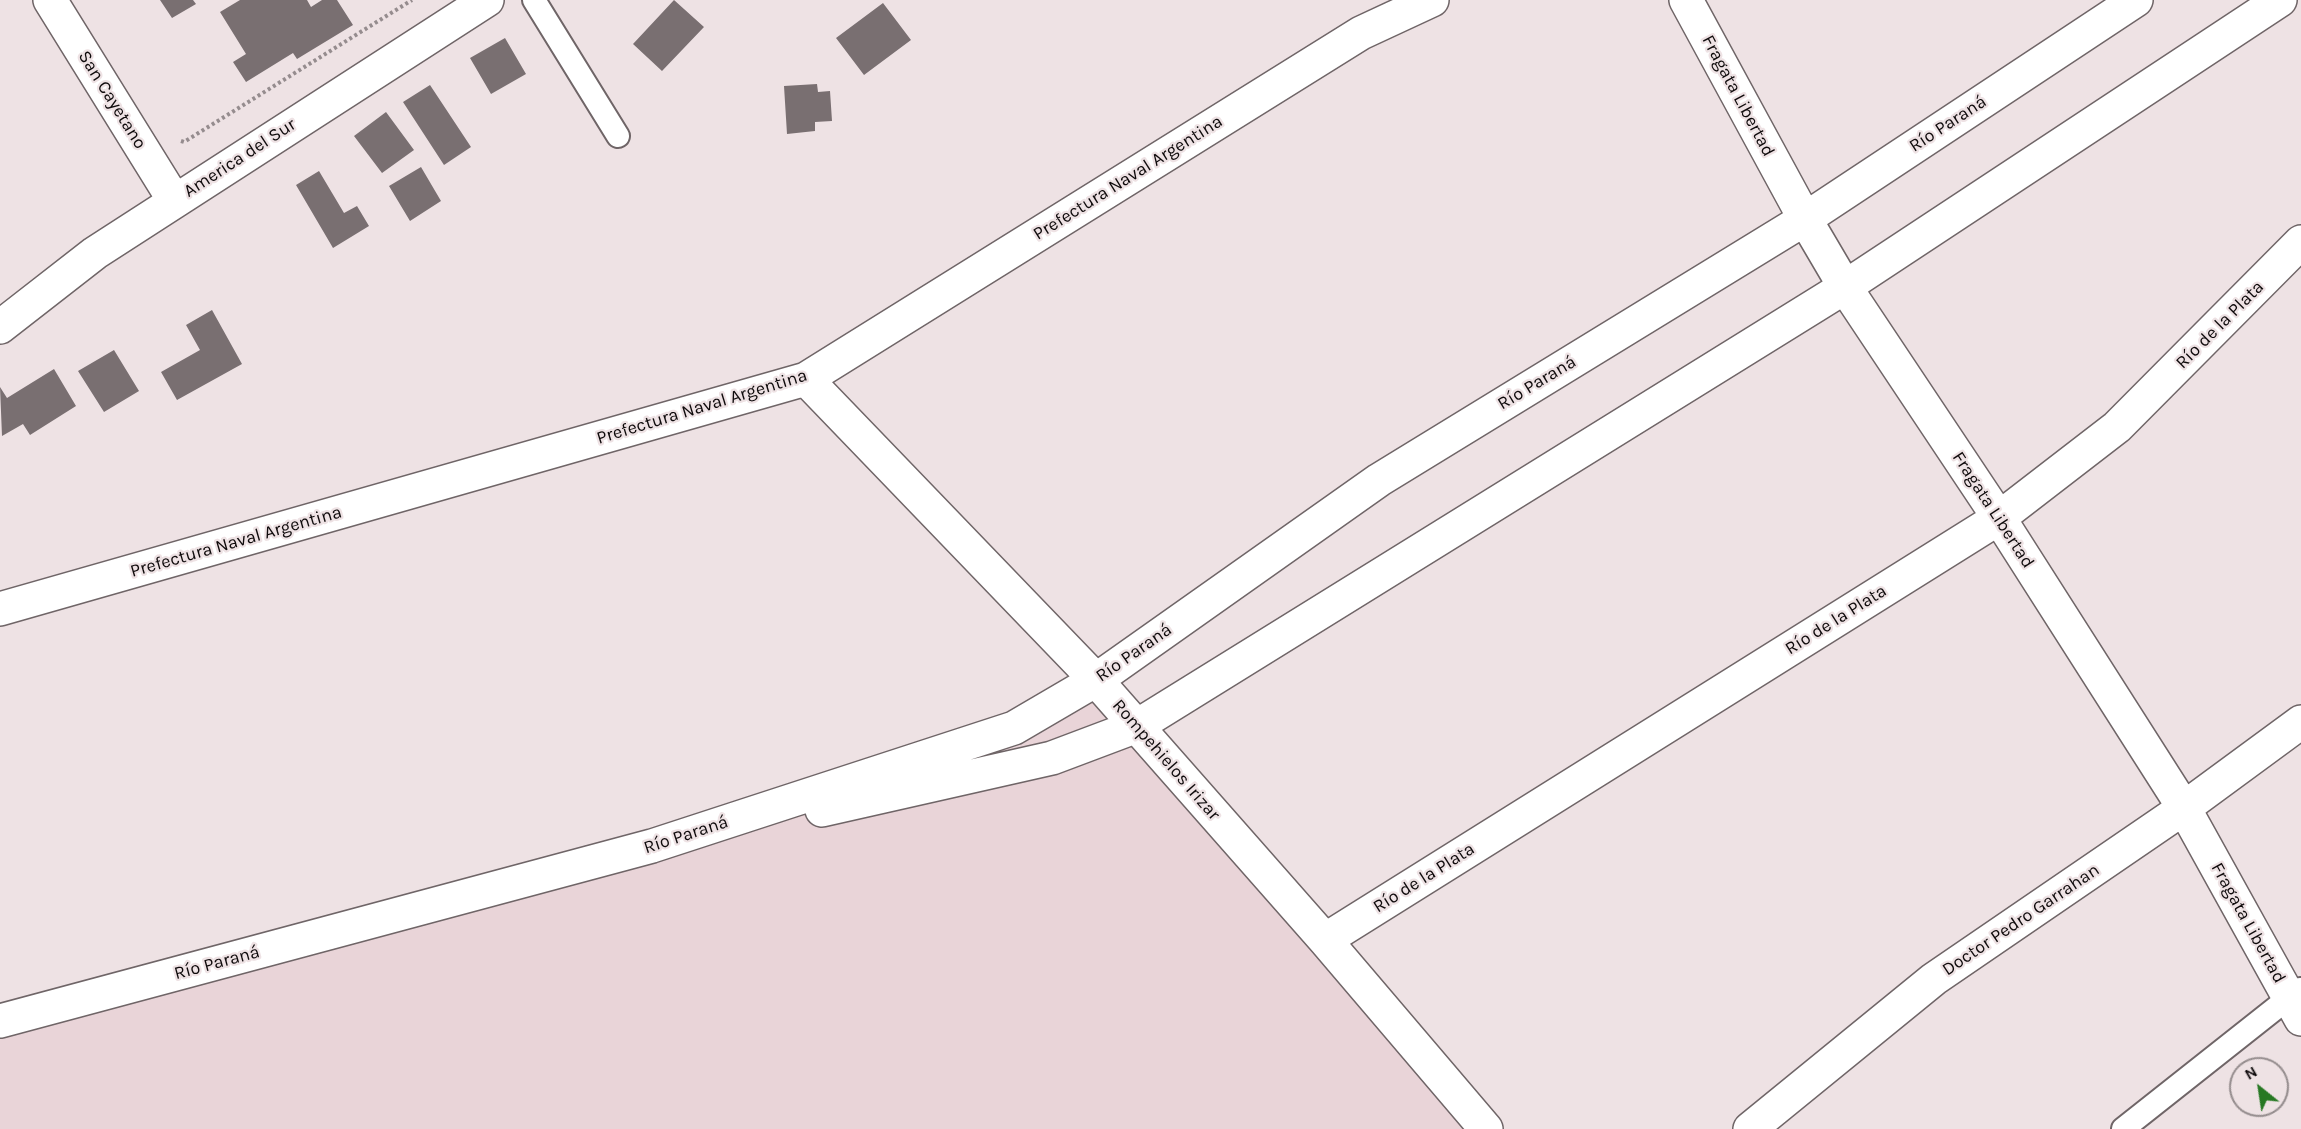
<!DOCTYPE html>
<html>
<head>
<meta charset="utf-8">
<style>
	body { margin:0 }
	#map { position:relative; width:2301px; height:1129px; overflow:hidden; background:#eee2e4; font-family:Karla,sans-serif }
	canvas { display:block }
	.north { position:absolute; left:2229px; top:1057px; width:60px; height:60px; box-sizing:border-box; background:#eee2e4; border:2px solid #948c8d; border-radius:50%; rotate:330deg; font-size:16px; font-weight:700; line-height:24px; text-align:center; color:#0e0a0b }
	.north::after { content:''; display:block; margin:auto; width:21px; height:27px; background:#277823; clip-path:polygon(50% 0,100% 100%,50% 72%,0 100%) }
</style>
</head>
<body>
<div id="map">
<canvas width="2301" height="1129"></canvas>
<div class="north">N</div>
</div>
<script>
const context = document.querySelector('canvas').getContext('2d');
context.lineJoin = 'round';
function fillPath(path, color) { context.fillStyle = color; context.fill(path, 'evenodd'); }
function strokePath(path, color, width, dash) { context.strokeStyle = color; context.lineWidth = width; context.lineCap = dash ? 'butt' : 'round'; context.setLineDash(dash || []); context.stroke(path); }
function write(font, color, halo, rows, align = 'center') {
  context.font = font + ' Karla,sans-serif'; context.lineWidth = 4.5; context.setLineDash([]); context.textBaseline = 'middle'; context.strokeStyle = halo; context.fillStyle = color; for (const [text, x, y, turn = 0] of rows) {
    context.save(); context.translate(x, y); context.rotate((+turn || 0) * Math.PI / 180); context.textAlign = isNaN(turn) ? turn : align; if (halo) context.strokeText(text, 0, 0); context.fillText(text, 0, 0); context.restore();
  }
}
fillPath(new Path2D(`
	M1096,680l390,449h-1486v-108l652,-175z`), '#e9d4d8');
fillPath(new Path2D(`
	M160,0h33l3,4 -24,14z
	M240,0h67l4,7 11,-7h15l16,25 -56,34 -4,-6 -47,29 -13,-20 13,-8 -26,-42z
	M674,0l30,27 -42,44 -29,-27z
	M883,3l28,37 -47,35 -28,-37z
	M505,38l21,36 -35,20 -21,-36z
	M817,84l1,8 12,-1 2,30 -17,1v9l-28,3 -3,-48z
	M430,85l41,62 -27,18 -41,-63z
	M386,112l28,38 -32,23 -28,-37z
	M421,167l20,34 -31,20 -21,-35z
	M319,171l25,42 13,-7 12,20 -36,22 -37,-63z
	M212,310l30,54 -65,36 -16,-28 39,-22 -14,-25z
	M114,350l25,41 -35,21 -26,-41z
	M54,369l22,37 -46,29 -7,-11 -21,12 -2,-49 7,11z`), '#796f71');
const service = new Path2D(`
	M534,0l84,136
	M2123,1129l177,-140`);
const minor = new Path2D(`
	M50,0l124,200
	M1686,0l119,219 40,68 154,231 185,290 117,211
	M0,327l95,-74 392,-253
	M806,379l290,301 229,260 161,189
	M0,609l806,-230 555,-346 71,-33
	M822,810l230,-52 85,-32 708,-439 435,-287
	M1325,940l674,-422 118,-91 184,-185
	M0,1021l652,-175 362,-118 82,-48 283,-200 426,-261 331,-219
	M1750,1129l184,-150 250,-171 117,-86`);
strokePath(service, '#6f6567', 26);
strokePath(minor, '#6f6567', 36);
strokePath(new Path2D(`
	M181,141l3,1 228,-142`), '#958c8e', 4, [3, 3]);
strokePath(service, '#fff', 22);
strokePath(minor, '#fff', 33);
write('18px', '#0e0a0b', '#eee2e4', [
	["Fragata Libertad",1738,96,62],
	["San Cayetano",112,100,58],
	["Río Paraná",1948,124,-33],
	["America del Sur",240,158,-33],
	["Prefectura Naval Argentina",1128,178,-32],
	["Río de la Plata",2220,325,-45],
	["Río Paraná",1537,383,-31],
	["Prefectura Naval Argentina",702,407,-17],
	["Fragata Libertad",1993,510,57],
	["Prefectura Naval Argentina",236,542,-16],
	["Río de la Plata",1836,620,-32],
	["Río Paraná",1134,653,-35],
	["Rompehielos Irizar",1166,760,49],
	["Río Paraná",686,835,-18],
	["Río de la Plata",1424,878,-32],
	["Doctor Pedro Garrahan",2021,920,-34],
	["Fragata Libertad",2248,923,61],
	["Río Paraná",217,963,-15]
]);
</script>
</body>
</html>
